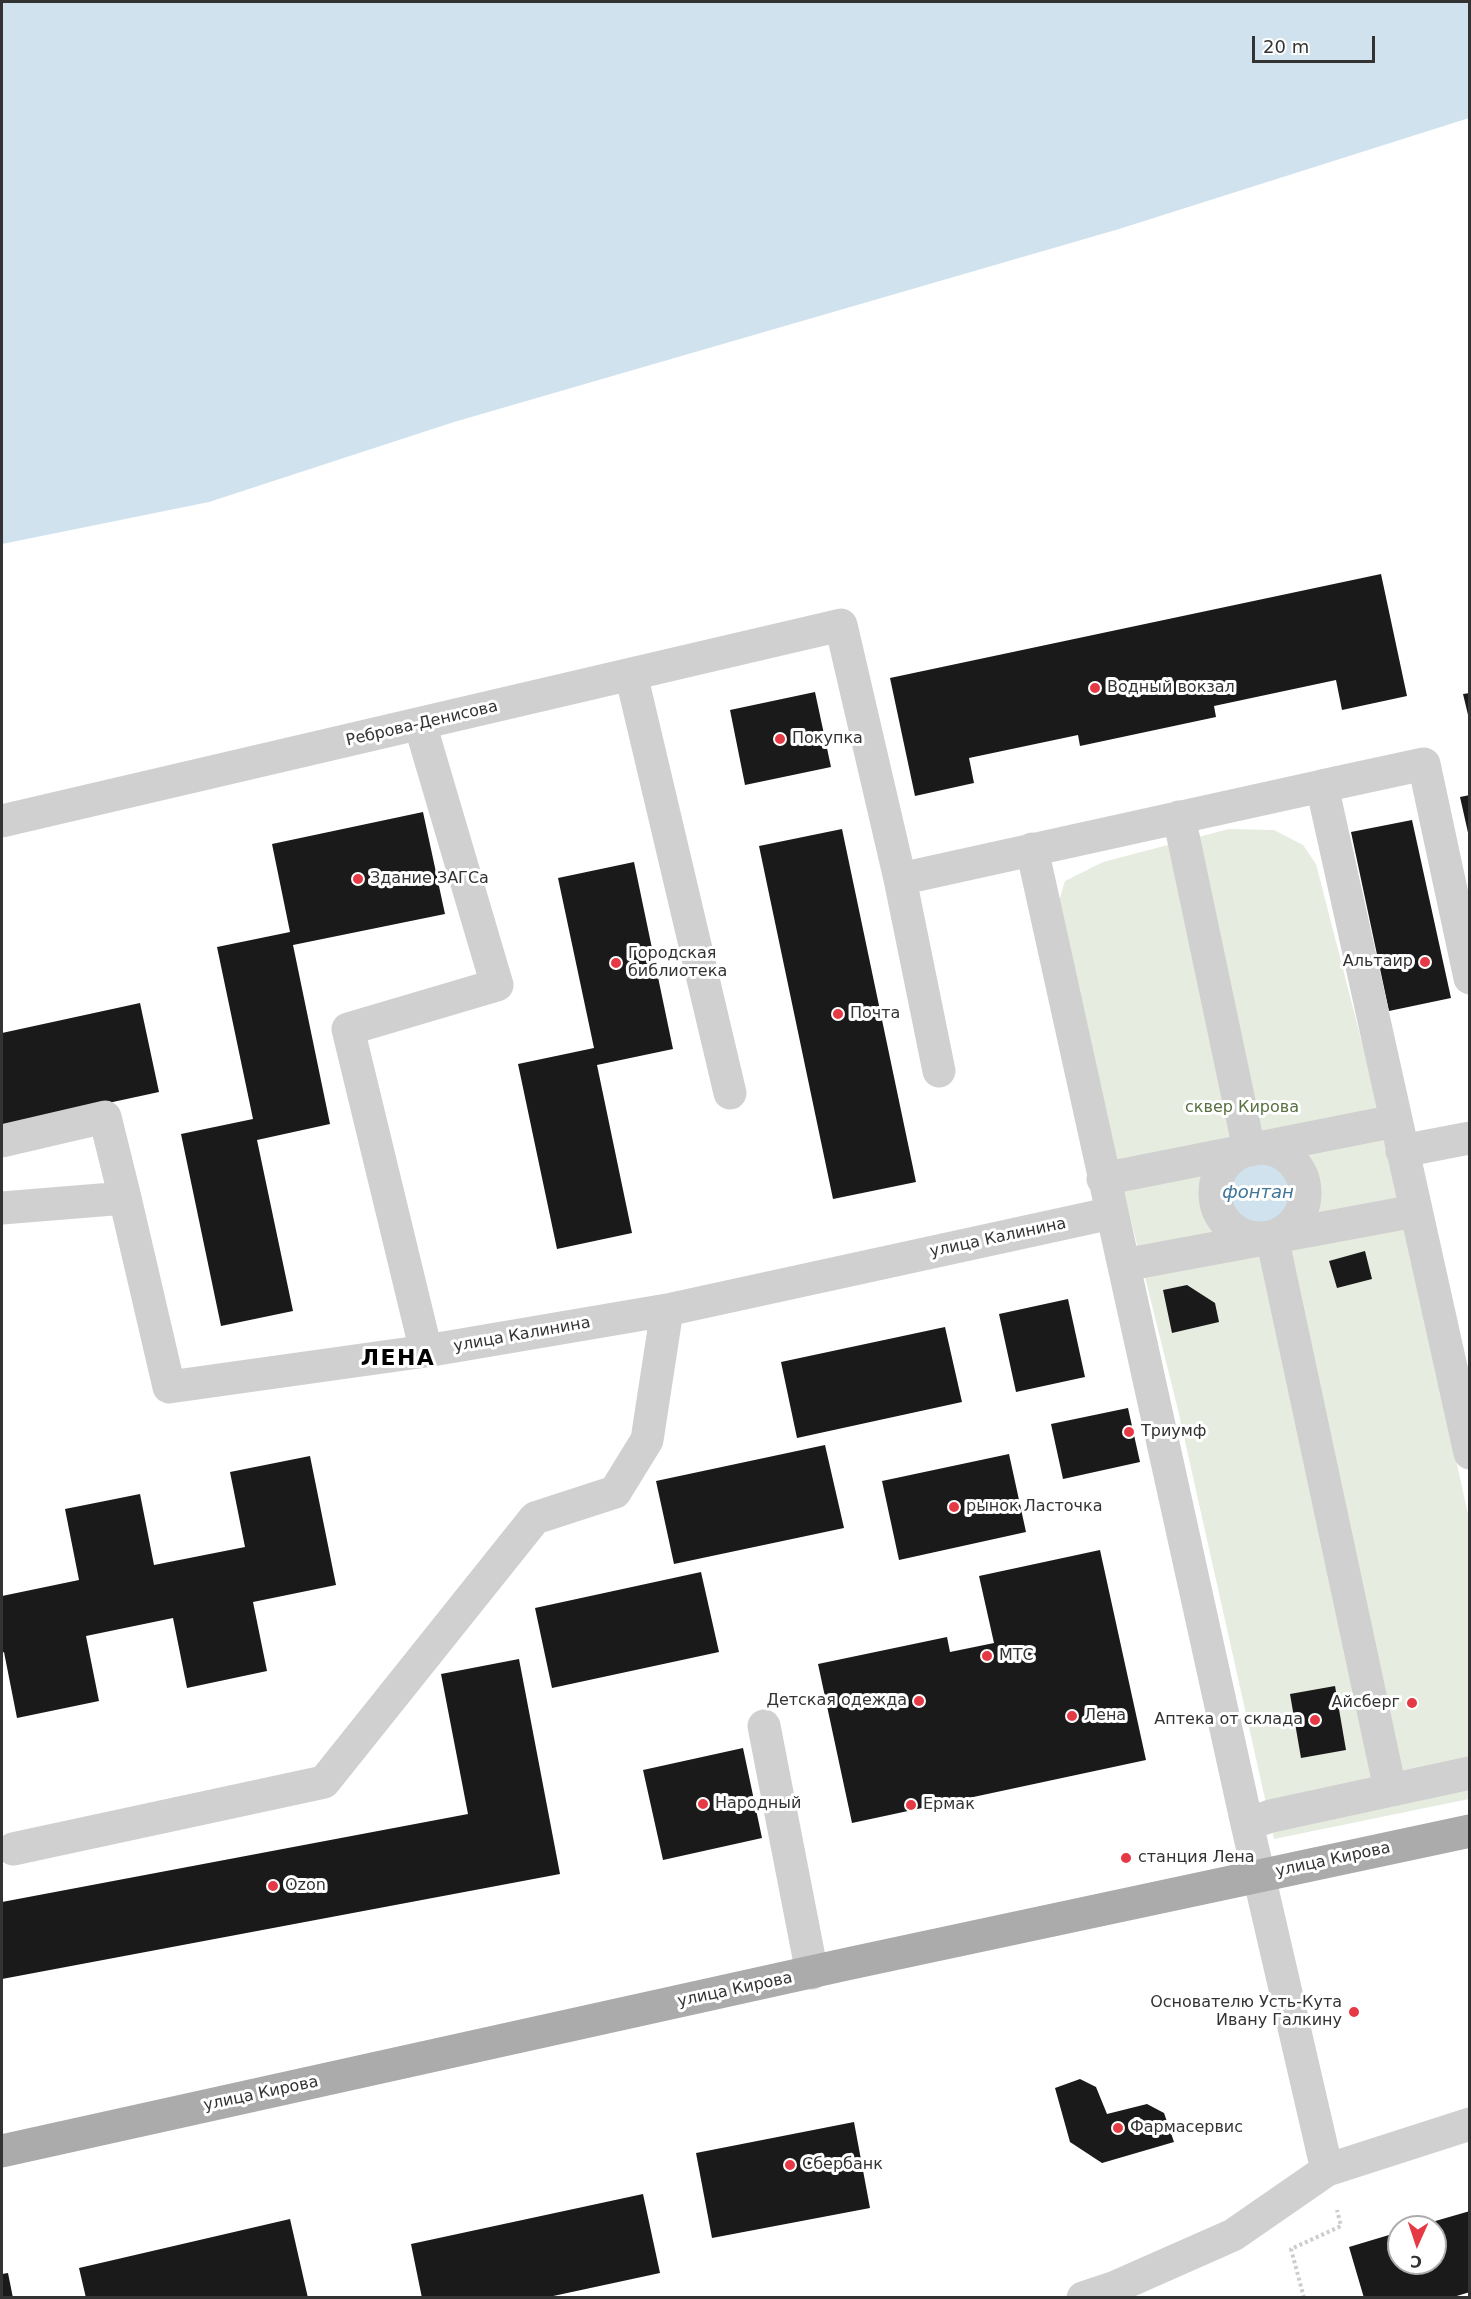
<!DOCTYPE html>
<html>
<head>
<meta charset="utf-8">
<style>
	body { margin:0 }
	#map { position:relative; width:1471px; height:2299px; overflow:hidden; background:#fff; font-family:"DejaVu Sans",sans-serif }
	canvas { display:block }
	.frame { position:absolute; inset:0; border:3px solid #333; pointer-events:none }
	.north { position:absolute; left:1387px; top:2215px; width:60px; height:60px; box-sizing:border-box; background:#fff; border:2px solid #adadad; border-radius:50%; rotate:183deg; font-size:16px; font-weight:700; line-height:24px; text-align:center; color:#333 }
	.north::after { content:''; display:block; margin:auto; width:21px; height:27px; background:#e63946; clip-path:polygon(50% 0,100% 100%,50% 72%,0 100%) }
	.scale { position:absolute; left:1252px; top:36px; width:123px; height:27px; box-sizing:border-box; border:3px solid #333; border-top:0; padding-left:8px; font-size:18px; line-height:21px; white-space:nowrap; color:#333; -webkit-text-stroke:4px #fff; paint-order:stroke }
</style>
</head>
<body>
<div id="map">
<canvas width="1471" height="2299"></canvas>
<div class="frame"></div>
<div class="north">С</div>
<div class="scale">20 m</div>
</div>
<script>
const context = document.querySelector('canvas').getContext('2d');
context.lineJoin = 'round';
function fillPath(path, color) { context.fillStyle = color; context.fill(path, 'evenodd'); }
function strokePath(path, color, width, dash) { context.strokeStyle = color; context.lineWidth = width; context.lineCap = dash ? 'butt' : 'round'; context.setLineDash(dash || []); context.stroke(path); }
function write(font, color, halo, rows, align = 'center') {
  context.font = font + ' "DejaVu Sans",sans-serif'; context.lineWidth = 6; context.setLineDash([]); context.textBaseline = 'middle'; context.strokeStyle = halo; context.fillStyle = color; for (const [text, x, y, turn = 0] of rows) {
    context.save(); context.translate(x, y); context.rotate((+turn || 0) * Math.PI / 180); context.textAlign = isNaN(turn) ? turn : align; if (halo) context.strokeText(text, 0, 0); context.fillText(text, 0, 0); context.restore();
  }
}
fillPath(new Path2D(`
	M1229,829l45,1 29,15 13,19 62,241 91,414v280l-195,40 -96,-429 -123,-496 10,-33 38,-19z`), '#e6ecdf');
fillPath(new Path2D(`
	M2,2h1467v116l-350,111 -665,193 -245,80 -207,42z
	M1223 1193a35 35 0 1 1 70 0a35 35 0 1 1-70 0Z`), '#cfe2ee');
fillPath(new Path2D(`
	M1381,574l26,122 -65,14 -6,-30 -122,26 2,11 -136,29 -2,-11 -109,23 5,25 -59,13 -25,-118z
	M815,692l16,75 -86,18 -15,-75z
	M1470,693v26h-1l-6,-25z
	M1470,795v42h-1l-9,-40z
	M423,812l22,102 -152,31 37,179 -73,16 36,171 -72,15 -40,-192 72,-15 -36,-172 73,-15 -18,-88z
	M1412,820l39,178 -62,13 -38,-179z
	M842,829l74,353 -83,17 -74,-353z
	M634,862l39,187 -76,16 35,168 -75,16 -39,-185 76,-16 -36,-170z
	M140,1003l19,89 -157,34v-93z
	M1365,1251l7,28 -35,9 -8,-27z
	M1187,1285l28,18 4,19 -47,11 -9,-43z
	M1068,1299l17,78 -69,15 -17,-78z
	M945,1327l17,75 -165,36 -16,-76z
	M1128,1408l12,54 -77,17 -12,-55z
	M825,1445l19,83 -170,36 -18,-83z
	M1009,1454l17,78 -127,28 -17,-79z
	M310,1456l26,129 -83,17 14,69 -80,17 -14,-70 -87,18 13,65 -82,17 -13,-66 -2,1v-57l77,-16 -14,-71 75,-15 14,71 91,-18 -15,-75z
	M1100,1550l46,210 -294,63 -34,-159 129,-27 3,15 44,-9 -15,-67z
	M701,1572l18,80 -167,36 -17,-80z
	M519,1659l41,215 -558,105v-77l466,-88 -27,-140z
	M1335,1686l11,64 -45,8 -11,-64z
	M743,1748l19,90 -99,22 -20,-90z
	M1080,2079l16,8 11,27 40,-10 17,9 10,29 -72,21 -32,-21 -15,-54z
	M854,2122l16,86 -158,30 -16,-85z
	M643,2194l17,79 -116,25h-122l-11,-54z
	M1470,2211v81l-20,6h-86l-15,-51 50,-15v31h36v-36l-17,-1z
	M290,2219l18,79h-222l-7,-30z
	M8,2273l5,25h-11v-24z`), '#1a1a1a');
strokePath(new Path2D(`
	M1304,2298l-13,-49 50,-23 -4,-16`), '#cdcdcd', 4, [3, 3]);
strokePath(new Path2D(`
	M631,674l99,419
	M420,724l77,261 -149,44 78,322
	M1322,786l102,-22 46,214
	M1179,817l70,332
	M2,821l839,-196 59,254 422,-93 148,667
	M1032,849l215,975 80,346 143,-46
	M900,879l39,192
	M2,1141l103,-24 20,81
	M1215 1193a45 45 0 1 1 90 0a45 45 0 1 1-90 0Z
	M1402,1151l68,-13
	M1103,1179l292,-58
	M2,1208l123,-10 44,189 257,-36 241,-41 445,-97
	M1272,1237l118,552
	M1124,1265l291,-54
	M764,1726l48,247
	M1247,1824l24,-8 199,-43
	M13,1849l311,-67 211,-264 80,-26 32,-52 20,-130
	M1083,2298l30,-10 120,-53 94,-65`), '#d0d0d0', 33);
strokePath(new Path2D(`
	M2,2151l845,-187 623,-133`), '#ababab', 33);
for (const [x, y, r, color] of [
	[1095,688,6,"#e63946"],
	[780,739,6,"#e63946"],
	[358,879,6,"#e63946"],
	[1425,962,6,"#e63946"],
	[616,963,6,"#e63946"],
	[838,1014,6,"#e63946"],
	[1129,1432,6,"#e63946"],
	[954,1507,6,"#e63946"],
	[987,1656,6,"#e63946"],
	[919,1701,6,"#e63946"],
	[1412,1703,6,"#e63946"],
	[1072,1716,6,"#e63946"],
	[1315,1720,6,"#e63946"],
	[703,1804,6,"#e63946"],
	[911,1805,6,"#e63946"],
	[1126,1858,6,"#e63946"],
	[273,1886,6,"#e63946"],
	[1354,2012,6,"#e63946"],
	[1118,2128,6,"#e63946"],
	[790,2165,6,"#e63946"]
]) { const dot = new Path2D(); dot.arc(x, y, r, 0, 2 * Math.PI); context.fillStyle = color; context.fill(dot); strokePath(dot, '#fff', 2); }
write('16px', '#333', '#fff', [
	["Водный вокзал",1107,688],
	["Покупка",792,739],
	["Здание ЗАГСа",370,879],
	["Городская",628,954],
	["библиотека",628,972],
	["Альтаир",1413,962,"right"],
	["Почта",850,1014],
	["Триумф",1141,1432],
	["рынок Ласточка",966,1507],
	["МТС",999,1656],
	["Детская одежда",907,1701,"right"],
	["Айсберг",1400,1703,"right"],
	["Лена",1084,1716],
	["Аптека от склада",1303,1720,"right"],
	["Народный",715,1804],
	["Ермак",923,1805],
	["станция Лена",1138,1858],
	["Ozon",285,1886],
	["Основателю Усть-Кута",1342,2003,"right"],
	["Ивану Галкину",1342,2021,"right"],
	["Фармасервис",1130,2128],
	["Сбербанк",802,2165]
], 'left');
write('16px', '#333', '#fff', [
	["Реброва-Денисова",422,724,-13],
	["улица Калинина",998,1238,-12],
	["улица Калинина",522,1335,-10],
	["улица Кирова",1333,1860,-12],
	["улица Кирова",735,1990,-12],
	["улица Кирова",261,2094,-12]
]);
write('16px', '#56703f', '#fff', [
	["сквер Кирова",1242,1108]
]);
write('italic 18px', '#3f7597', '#fff', [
	["фонтан",1258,1193]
]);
context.letterSpacing = '1.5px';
write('bold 22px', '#000', '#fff', [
	["ЛЕНА",398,1359]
]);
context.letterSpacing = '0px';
</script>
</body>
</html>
